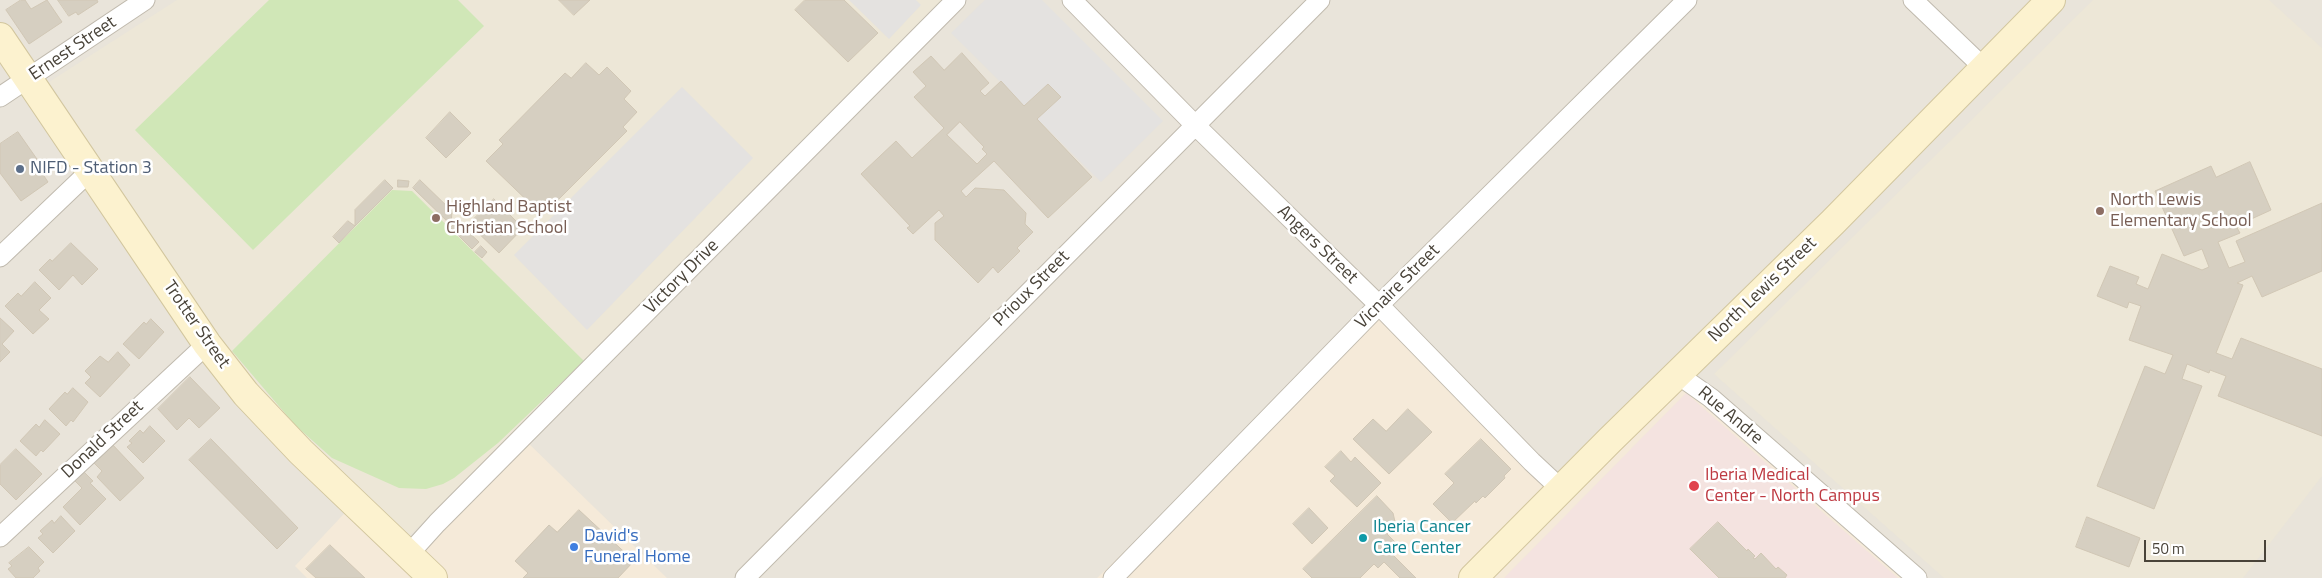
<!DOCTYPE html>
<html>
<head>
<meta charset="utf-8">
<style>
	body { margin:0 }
	#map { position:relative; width:2322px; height:578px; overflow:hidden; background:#f5f2ec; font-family:"Titillium Web",sans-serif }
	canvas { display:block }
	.scale { position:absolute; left:2144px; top:540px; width:122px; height:22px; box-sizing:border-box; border:2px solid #494339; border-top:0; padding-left:6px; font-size:15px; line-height:18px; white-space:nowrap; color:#494339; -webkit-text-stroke:4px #fff; paint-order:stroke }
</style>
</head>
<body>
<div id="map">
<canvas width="2322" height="578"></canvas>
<div class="scale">50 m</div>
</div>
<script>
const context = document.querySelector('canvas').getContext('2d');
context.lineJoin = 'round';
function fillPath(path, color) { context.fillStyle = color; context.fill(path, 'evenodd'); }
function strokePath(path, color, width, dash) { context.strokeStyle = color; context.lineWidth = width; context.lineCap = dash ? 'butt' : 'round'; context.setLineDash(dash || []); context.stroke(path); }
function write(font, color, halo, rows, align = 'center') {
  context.font = font + ' "Titillium Web",sans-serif'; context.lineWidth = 5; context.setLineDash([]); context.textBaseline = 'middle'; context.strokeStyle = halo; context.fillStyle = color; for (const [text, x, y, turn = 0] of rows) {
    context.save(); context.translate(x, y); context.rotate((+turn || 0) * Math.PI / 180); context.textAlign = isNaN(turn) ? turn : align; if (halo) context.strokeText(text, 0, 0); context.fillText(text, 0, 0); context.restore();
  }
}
fillPath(new Path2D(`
	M0,0h2322v578h-2322z`), '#e9e4da');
fillPath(new Path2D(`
	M1379,305l182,184 116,-115 226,204h-806z
	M523,438l144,140h-360l-12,-12 59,-63 54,51z`), '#f5ead9');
fillPath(new Path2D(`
	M177,0h778l-547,537 -121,-115 -59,-69 -179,-271z
	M2093,0h176l53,48v428l-79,102h-299l-230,-204z`), '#ede7d7');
fillPath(new Path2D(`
	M1686,393l212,185h-394z`), '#f4e3e0');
fillPath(new Path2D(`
	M269,0h189l26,26 -231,224 -118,-120z
	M392,190l20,1 172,170 -86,82 -44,35 -11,6 -17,5 -27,-1 -67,-30 -37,-33 -63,-74z`), '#d0e7b7');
fillPath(new Path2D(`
	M849,0h67l5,5 -32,34z
	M985,0h57l121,121 -62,61 -150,-149z
	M682,87l71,71 -166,172 -73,-75z`), '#e4e2e0');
const building = new Path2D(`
	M21,0h4l6,9 16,-9 15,22 -33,22 -23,-34z
	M58,0h39l1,2 -20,13 -2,-3 -7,4z
	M559,0h31l-16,15z
	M805,0h39l34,33 -30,29 -53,-52z
	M962,53l27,30 -9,8 5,5 16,-15 23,25 24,-22 13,13 -24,22 55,58 -44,41 -54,-57 -33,30 5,6 9,-9 29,2 22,23 -1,11 8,8 -16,16 3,3 -22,22 -5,-6 -15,16 -43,-43v-17l9,-7 -5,-6 -26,24 -6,-6 3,-2 -49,-52 35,-33 16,17 32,-30 -30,-31 12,-11 -13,-14 18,-16 13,14zM960,122l24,25 -2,2 5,5 -10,10 -30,-29z
	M586,63l13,12 8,-8 24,24 -7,8 13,13 -14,15 4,4 -70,70 -3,-4 -15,15 -53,-51 17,-17 -4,-4 59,-60 7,-7 6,5z
	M450,112l21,21 -25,25 -20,-20z
	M18,132l21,30 -3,2 12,18 -27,19 -21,-28v-29z
	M2250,162l21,48 -35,16 4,7 -22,9 11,26 16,-6 -9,-21 86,-38v68l-60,26 -10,-21 -15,7 6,2 -27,68 16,6 9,-21 81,31v67l-104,-40 8,-20 -16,-6 -1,3 -22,-9 -5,15 20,7 -48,123 -57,-23 48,-120 20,8 8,-19 -44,-15 12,-34 -12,-4 -2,6 -30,-12 13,-30 29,11 -3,7 12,5 14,-35 40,16 7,-3 -7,-18 -18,7 -29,-65 56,-25 5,11z
	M385,180l8,8 -38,38v-16z
	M398,180l11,1 -1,6h-10z
	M420,180l32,31 -1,14 -38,-37z
	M494,199l29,29 -24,25 -30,-29z
	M348,221l7,5 -16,17 -6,-6z
	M457,221l22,21 -7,7 -21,-21z
	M71,243l27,26 -16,16 -9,-10 -14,15 -20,-20 11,-11 2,2z
	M481,246l6,6 -5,6 -7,-6z
	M35,282l16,16 -12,12 10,9 -16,15 -28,-28 13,-13 3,3z
	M0,318l14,13 -12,13 8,8 -10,10z
	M151,319l13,13 -25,27 -16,-15 21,-22 2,2z
	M118,352l12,13 -30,32 -15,-14 6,-6 -6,-6 15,-15 8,6z
	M190,377l30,31 -21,20 -10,-10 -12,12 -19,-21z
	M73,388l15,14 -15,20 -2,-2 -5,6 -17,-17 16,-17 2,2z
	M1408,409l24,23 -43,42 -36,-35 20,-20 13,12z
	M45,420l15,14 -17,18 -2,-2 -5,6 -16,-15 16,-17 3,3z
	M150,426l15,15 -22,22 -16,-16 5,-4 -3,-2 11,-11 3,3z
	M211,439l87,89 -21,21 -88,-89z
	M1481,439l30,30 -7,7 1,2 -20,20 -2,-2 -7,7 -1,-2 -23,22 -19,-19 21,-21 -9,-9z
	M112,444l32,34 -24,23 -23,-24 5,-6 -9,-9z
	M16,449l26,25 -26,26 -16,-16v-19z
	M1341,451l10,11 4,-5 26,26 -24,24 -27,-26 5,-5 -10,-9z
	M84,472l9,9 -3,2 16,16 -26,26 -17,-18 19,-19 -7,-7z
	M1377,496l16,17 3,13 -9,8 8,8 -8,7 29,29h-16l-16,-16 -6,6 -4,-4 -14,14h-48l-9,-9z
	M1309,508l19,20 -16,16 -19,-20z
	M579,510l55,51 -16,17h-95l5,-5 -13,-12 34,-36 8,7z
	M61,516l14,15 -22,22 -15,-15 5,-4 -3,-3 12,-11 2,3z
	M2087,517l53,21 -11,29 -53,-20z
	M1718,522l29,29 1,-2 7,7 -2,2 2,1 6,-6 15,16 2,-2 9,8 -2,3h-66l-29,-29z
	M330,545l35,33h-49l-10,-9z
	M29,547l15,15 -6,6 2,3 -7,7h-17l-8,-9 4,-3 -3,-3z`);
fillPath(building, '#d6cfc1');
strokePath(building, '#d1c7b5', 1);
const street = new Path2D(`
	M1072,0l123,125 184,180 153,157 30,28
	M1913,0l71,68
	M0,97l145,-97
	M0,257l90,-86
	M1677,374l34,24 206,180
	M0,537l207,-193
	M409,554l28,-31 519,-523
	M745,578l575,-578
	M1113,578l266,-273 308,-305`);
const secondary = new Path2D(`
	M0,37l207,307 39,50 55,58 132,126
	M1473,578l137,-138 223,-218 218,-222`);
strokePath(street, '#c0baae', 21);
strokePath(secondary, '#d2c69e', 30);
strokePath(street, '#fff', 19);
strokePath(secondary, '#fcf2cf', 28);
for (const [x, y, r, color] of [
	[20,169,5,"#5c6f8a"],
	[2100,211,5,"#8d6e63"],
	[436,218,5,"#8d6e63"],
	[1694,486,6,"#e0444e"],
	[1363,538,5,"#0f9aa8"],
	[574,547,5,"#3f7fe0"]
]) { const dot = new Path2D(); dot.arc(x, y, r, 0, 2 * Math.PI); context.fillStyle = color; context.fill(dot); strokePath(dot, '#fff', 2); }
write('18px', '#494339', '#fff', [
	["Ernest Street",73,49,-34],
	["Angers Street",1317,245,44],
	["Victory Drive",682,277,-45],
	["Vicnaire Street",1398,287,-45],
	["Prioux Street",1032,289,-45],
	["North Lewis Street",1763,290,-44],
	["Trotter Street",196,325,55],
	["Rue Andre",1730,416,40],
	["Donald Street",103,440,-43]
]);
write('18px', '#4e5e75', '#fff', [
	["NIFD - Station 3",30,169]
], 'left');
write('18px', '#785e54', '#fff', [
	["North Lewis",2110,201],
	["Elementary School",2110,222],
	["Highland Baptist",446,208],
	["Christian School",446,229]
], 'left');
write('18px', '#be3a42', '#fff', [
	["Iberia Medical",1705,476],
	["Center - North Campus",1705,497]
], 'left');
write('18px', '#0d838f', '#fff', [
	["Iberia Cancer",1373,528],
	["Care Center",1373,549]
], 'left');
write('18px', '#366cbe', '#fff', [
	["David's",584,537],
	["Funeral Home",584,558]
], 'left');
</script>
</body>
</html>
